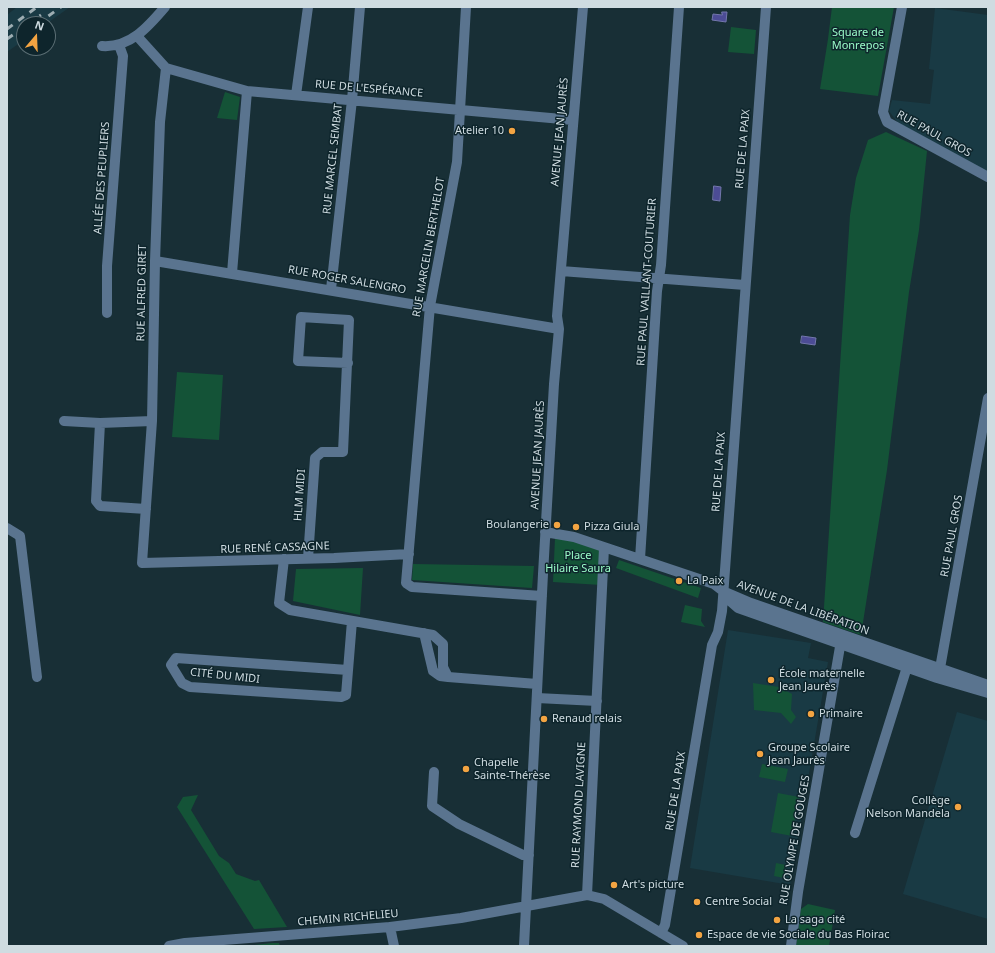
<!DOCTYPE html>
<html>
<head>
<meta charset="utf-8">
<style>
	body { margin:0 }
	#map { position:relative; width:995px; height:953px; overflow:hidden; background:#182f36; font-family:"Noto Sans",sans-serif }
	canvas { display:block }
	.frame { position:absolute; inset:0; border:8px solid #cfdce1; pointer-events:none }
	.north { position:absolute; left:16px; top:16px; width:40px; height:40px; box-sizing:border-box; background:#0e252c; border:1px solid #5b6e74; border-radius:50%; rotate:19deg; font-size:11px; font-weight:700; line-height:16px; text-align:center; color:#cfdce1 }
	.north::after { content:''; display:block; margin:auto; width:14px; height:18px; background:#f3a442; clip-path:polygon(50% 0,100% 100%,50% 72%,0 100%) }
</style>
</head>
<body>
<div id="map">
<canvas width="995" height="953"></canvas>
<div class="frame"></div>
<div class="north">N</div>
</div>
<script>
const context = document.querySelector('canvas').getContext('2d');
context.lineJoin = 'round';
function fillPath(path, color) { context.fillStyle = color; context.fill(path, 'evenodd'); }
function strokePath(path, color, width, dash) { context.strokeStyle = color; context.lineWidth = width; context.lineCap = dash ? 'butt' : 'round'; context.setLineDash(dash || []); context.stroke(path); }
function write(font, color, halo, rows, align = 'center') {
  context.font = font + ' "Noto Sans",sans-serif'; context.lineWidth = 3; context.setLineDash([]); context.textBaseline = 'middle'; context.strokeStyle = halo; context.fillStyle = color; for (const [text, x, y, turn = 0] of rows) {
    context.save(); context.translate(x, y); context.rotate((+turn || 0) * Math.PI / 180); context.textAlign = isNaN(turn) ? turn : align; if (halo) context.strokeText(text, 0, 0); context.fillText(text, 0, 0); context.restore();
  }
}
fillPath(new Path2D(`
	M17,7h53l-24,17h-22v16l-17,12v-37z
	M935,8l53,7v157l-90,-49 -9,-12 3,-11 38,4 4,-34 -5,-1z
	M728,630l83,13 -3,15 20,4 -38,223 -100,-17z
	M957,712l31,9v198l-85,-25z`), '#193a44');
fillPath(new Path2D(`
	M832,7h62l-16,89 -58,-7 8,-50z
	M731,27l25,3 -2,24 -26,-2z
	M225,92l15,5 -3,23 -20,-2z
	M886,132l41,19 -8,79 -10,62 -22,178 -26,165 -38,-13 27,-407 6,-37 12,-38z
	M177,372l46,3 -4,65 -47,-3z
	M555,538l24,2 23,8 -1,37 -48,-3z
	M619,560l82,28 -3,10 -82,-30z
	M413,564l121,2 -2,22 -120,-8z
	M363,568l-3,47 -67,-14 3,-32z
	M685,605l17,4 -1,12 4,6 -24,-5z
	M753,683l26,4 13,7 -1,16 5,7 -5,7 -10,-11 -27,-3z
	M762,764l26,5 -3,13 -26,-5z
	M778,793l21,4 -7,39 -21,-4z
	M198,795l-7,15 28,46 10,7 7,11 19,7 4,-1 28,47 -33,2 -77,-122 6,-10z
	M776,863l10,2 -2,13 -10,-2z
	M808,904l27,6 -6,36h-33l5,-37z
	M272,943h7l1,3h-35z`), '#145337');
const water = new Path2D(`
	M722,12h5l-1,10 -14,-2 1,-6 9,1z
	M714,186l7,1 -1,14 -7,-1z
	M802,336l14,2 -1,7 -14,-2z`);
fillPath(water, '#4c4c95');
strokePath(water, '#7377ac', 1);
strokePath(new Path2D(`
	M466,7l-9,155 -27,144 -24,277 6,4 130,9
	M902,7l-19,105 4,10 101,55
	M137,36l29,32 -6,54 -5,139 -3,160 -10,142 192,-5 75,-4
	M102,46c28,2 46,-19 63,-39
	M166,68l81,23 326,29
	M296,95l12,-88
	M155,261l404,68
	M561,271l184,14
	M232,273l15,-182
	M331,289l21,-189 8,-93
	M107,313v-47l16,-210 -4,-11
	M64,421l36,2 52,-2
	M100,423l-4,78 4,5 46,3
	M7,528l13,8 17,141
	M545,532l29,5 140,47 9,7 28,12 237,82
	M308,558l7,-100 7,-6h21l6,-132 -48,-3 -3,44 50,2
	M284,559l-5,44 11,7 143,25 10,9v23l5,10 89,7
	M640,559l17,-268 4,-26 18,-258
	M724,592l6,9 8,7 199,70 51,15
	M424,633l9,38 7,5 8,1
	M348,670l-172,-12 -5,7 11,18 8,4 151,10 5,-2 6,-74
	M939,674l49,-276
	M537,698l60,3
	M434,772l-2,34 27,18 64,31h6
	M855,833l52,-166
	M587,895l17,-347
	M390,927l4,19
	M661,933l4,-8 47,-280 6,-13 4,-21 44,-604
	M169,946l16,-3 205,-16 71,-9 126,-23 17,4 79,47
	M524,946l19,-372 11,-190 5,-55 -2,-13 26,-309
	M791,946l7,-54 44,-257`), '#5a748f', 10);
strokePath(new Path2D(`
	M28,24l13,-9
	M37,24l24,-17
	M7,29l30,-22
	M7,39l17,-12`), '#9dadb2', 3, [7, 7]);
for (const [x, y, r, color] of [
	[512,131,4,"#f3a442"],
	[557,525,4,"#f3a442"],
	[576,527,4,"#f3a442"],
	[679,581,4,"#f3a442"],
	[771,680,4,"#f3a442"],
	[811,714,4,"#f3a442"],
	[544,719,4,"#f3a442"],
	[760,754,4,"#f3a442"],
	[466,769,4,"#f3a442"],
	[958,807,4,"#f3a442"],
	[614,885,4,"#f3a442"],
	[697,902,4,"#f3a442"],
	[777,920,4,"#f3a442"],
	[699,935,4,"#f3a442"]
]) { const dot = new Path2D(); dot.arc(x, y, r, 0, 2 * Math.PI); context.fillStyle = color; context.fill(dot); strokePath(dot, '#0e252c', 1.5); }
write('11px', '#9bfdc9', '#0e252c', [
	["Square de",858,33],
	["Monrepos",858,46],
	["Place",578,556],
	["Hilaire Saura",578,569]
]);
write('11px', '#cfdce1', '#0e252c', [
	["RUE DE L'ESPÉRANCE",369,89,5],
	["AVENUE JEAN JAURÈS",560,132,-85],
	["RUE PAUL GROS",934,134,29],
	["RUE DE LA PAIX",743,149,-85],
	["RUE MARCEL SEMBAT",333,159,-84],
	["ALLÉE DES PEUPLIERS",102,178,-86],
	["RUE MARCELIN BERTHELOT",429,247,-80],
	["RUE ROGER SALENGRO",347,280,10],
	["RUE PAUL VAILLANT-COUTURIER",647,282,-86],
	["RUE ALFRED GIRET",142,293,-89],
	["AVENUE JEAN JAURÈS",538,455,-87],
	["RUE DE LA PAIX",719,472,-86],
	["HLM MIDI",300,495,-86],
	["RUE PAUL GROS",952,536,-80],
	["RUE RENÉ CASSAGNE",275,548,-2],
	["AVENUE DE LA LIBÉRATION",803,608,20],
	["CITÉ DU MIDI",225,676,6],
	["RUE DE LA PAIX",676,791,-81],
	["RUE RAYMOND LAVIGNE",579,805,-87],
	["RUE OLYMPE DE GOUGES",795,840,-80],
	["CHEMIN RICHELIEU",348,918,-5]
]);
write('11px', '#cfdce1', '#0e252c', [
	["Atelier 10",504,131,"right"],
	["Boulangerie",549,525,"right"],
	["Pizza Giula",584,527],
	["La Paix",687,581],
	["École maternelle",779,674],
	["Jean Jaurès",779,687],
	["Primaire",819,714],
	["Renaud relais",552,719],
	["Groupe Scolaire",768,748],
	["Jean Jaurès",768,761],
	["Chapelle",474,763],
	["Sainte-Thérèse",474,776],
	["Collège",950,801,"right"],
	["Nelson Mandela",950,814,"right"],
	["Art's picture",622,885],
	["Centre Social",705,902],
	["La saga cité",785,920],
	["Espace de vie Sociale du Bas Floirac",707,935]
], 'left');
</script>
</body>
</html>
